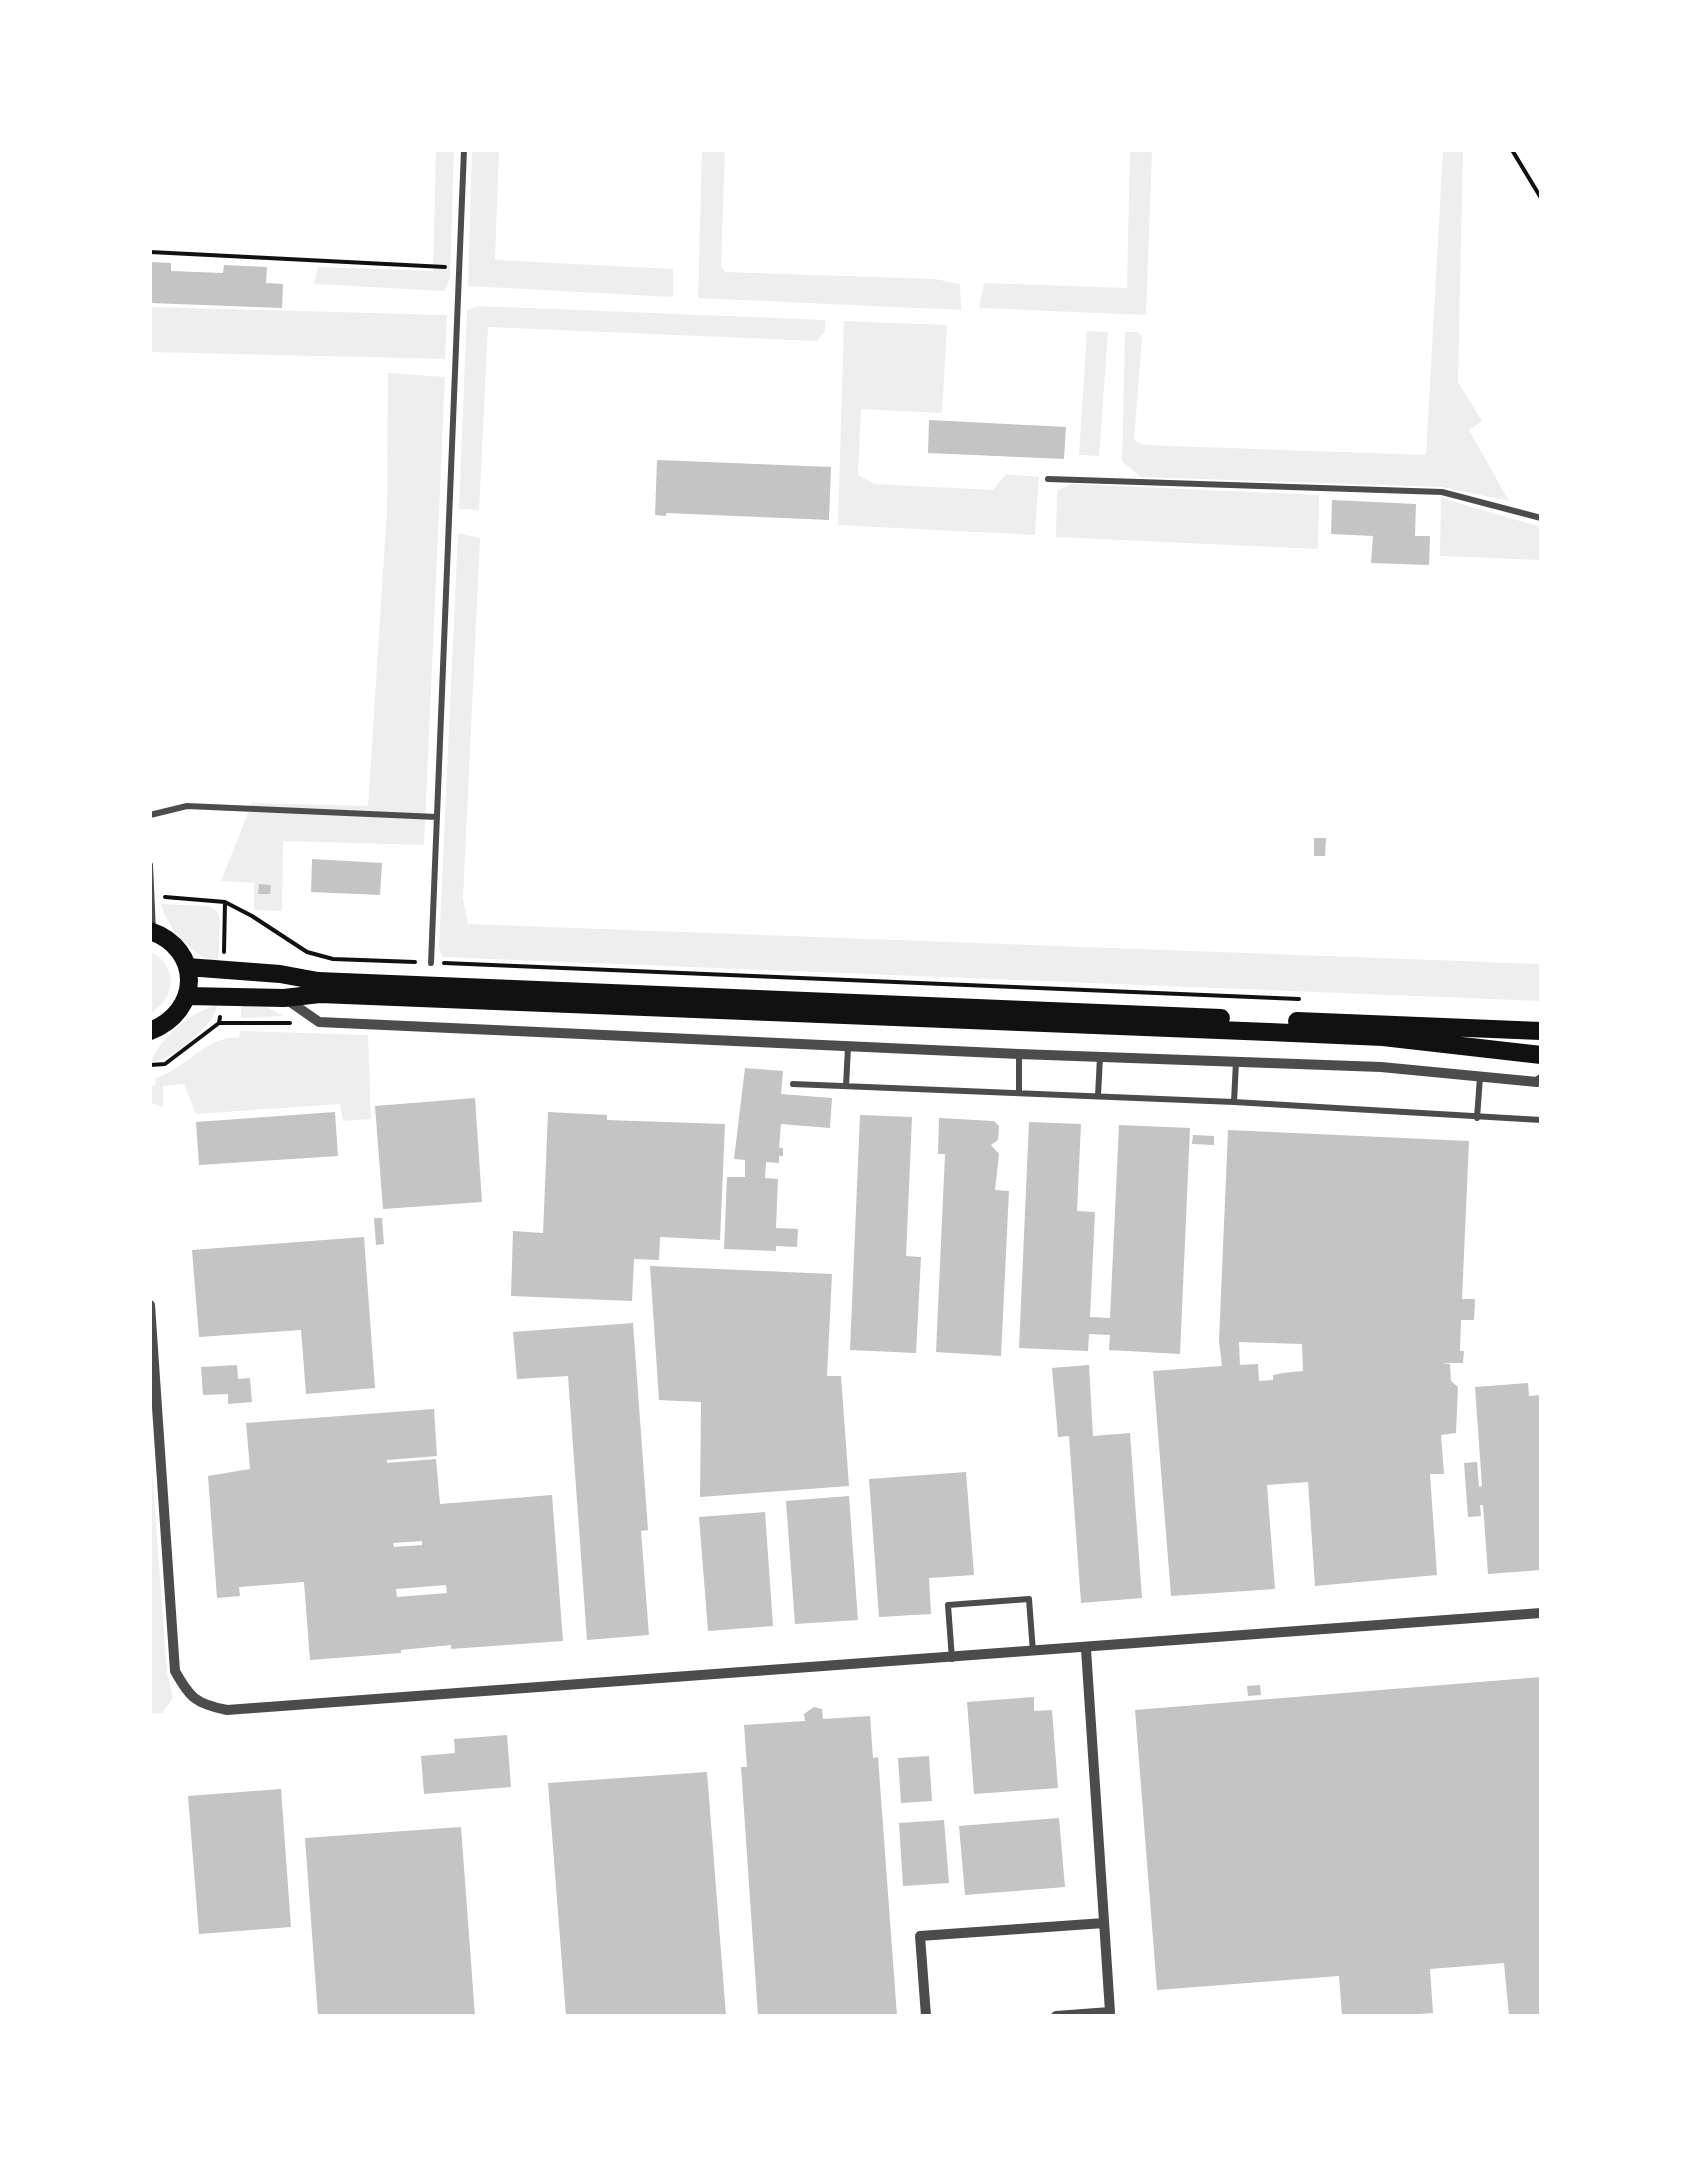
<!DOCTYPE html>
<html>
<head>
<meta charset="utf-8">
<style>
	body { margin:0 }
	#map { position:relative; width:1691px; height:2166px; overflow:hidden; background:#fff; font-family:Rubik,sans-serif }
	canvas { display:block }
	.frame { position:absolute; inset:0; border:152px solid #fff; pointer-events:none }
</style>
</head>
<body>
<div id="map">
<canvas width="1691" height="2166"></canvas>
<div class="frame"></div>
</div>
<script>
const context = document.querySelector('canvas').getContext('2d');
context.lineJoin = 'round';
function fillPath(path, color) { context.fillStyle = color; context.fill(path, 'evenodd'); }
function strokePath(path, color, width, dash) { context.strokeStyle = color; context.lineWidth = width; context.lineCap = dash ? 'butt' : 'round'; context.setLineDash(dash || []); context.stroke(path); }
fillPath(new Path2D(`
	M436,150h18l-4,128 -5,13 -131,-7 4,-17 115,4z
	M472,150h27l-4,110 178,9v28l-205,-11z
	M702,150h23l-4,117 4,5 210,7 25,5 1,26 -263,-12z
	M1130,150h22l-6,165 -167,-7 5,-25 143,5z
	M1443,150h20l-5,232 24,39 -13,9 40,71 -67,-14 -301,-10 -19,-16 3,-129h13l4,5 -8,103 10,5 282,10z
	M479,306l346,14v11l-8,10 -329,-14 -9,183 -20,-1 8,-199z
	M150,307l297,8 -2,44 -295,-7z
	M844,321l103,4 -5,88 -81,-4 -3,66 17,9 118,6 13,-16 33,3 -4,58 -197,-10z
	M1087,331l21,1 -9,124 -20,-1z
	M388,373l57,4 -21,468 -141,-4 -1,70 -28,-1v-27l-33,-2 31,-78 116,3 19,-296z
	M1071,484l248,11 -1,54 -262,-12 1,-46z
	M1441,498l100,29v33l-101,-4z
	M458,533l22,5 -17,361 5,25 1073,40v37l-1099,-44 -3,-9z
	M161,904l47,2 9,5 3,11 -2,41c-25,-7 -50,-33 -57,-59z
	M150,951c28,15 27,47 0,62z
	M217,1005c-1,20 -45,55 -66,57 10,-26 40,-50 66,-57z
	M241,1005l25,2 17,9 -42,2z
	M240,1031l128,4 3,84 -28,2 -3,-17 -144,10 -12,-30 -21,2v21l-12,-4 -1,-17 5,-1 1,-7c30,-9 51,-43 83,-40z
	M150,1443l17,230 6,25 -11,15 -12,1z`), '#eee');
fillPath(new Path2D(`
	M150,262l21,1v8l52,2 1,-8 43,2 -1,16 17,1 -1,24 -132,-5z
	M929,420l137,7 -2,32 -136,-6z
	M657,460l174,7 -2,53 -163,-7v3l-11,-1z
	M1332,500l84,4 -1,32h15l-1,29 -58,-2 2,-27 -42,-2z
	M1314,838h12l-1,18h-11z
	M312,859l70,4 -2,32 -69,-3z
	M259,884l12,1 -1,9h-12z
	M745,1068l38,3 -2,23 51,4 -2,30 -49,-4 -2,24h4v8h-4v7l-13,-1 -1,16 13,1 -2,49 22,1 -1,18 -21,-1v5l-52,-2 3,-72h18v-17l-11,-1z
	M475,1098l7,104 -99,7 -8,-103z
	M335,1112l3,44 -139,9 -3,-43z
	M548,1112l59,3v5l118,4 -5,116 -60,-3 -1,23 -25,-1 -2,42 -121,-5 2,-65 30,2z
	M860,1115l52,2 -6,139 15,1 -5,96 -66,-3z
	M939,1118l55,3 5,5 -1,14 -7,5 8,9 -4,36 14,1 -8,165 -65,-4 9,-198h-7z
	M1029,1122l52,2 -4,87 18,1 -5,105 20,1 9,-193 71,3 -10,226 -71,-4 1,-15 -21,-1 -1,17 -69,-3z
	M1228,1130l241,11 -7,158h13l-1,21h-13l-1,31h4l-1,12h-22l9,1 1,17 7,6 -2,46 -15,2 3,39h-14l7,101 -122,11 -7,-104 -41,3 8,104 -104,7 -18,-225 69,-5 -3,-25zM1239,1342l63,2 1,27 -20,2 -10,2v5l-14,1 -1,-17 -18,1z
	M1193,1135l21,1v9l-22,-1z
	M374,1218h8l2,26 -8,1z
	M364,1237l11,151 -69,6 -5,-64 -102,7 -7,-87z
	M650,1266l182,8 -5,102h14l8,110 -149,11 1,-95 -42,-2z
	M633,1323l15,207 -7,1 8,104 -62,5 -19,-264 -51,3 -4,-47z
	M237,1365l1,14 12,-1 2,24 -24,2v-10l-25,1 -2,-28z
	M1089,1365l4,71 37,-3 12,165 -61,5 -12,-167 -11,1 -6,-69z
	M1528,1383l1,13 12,-1v175l-53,4 -5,-69h-3l1,11 -13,1 -4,-54 13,-1 2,25 3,-1 -7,-99z
	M434,1409l3,47 -50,4v3l49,-4 4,45 112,-9 11,146 -112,8v-4l-50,5v3l-91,7 -6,-78 -65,5 1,9 -23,2 -9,-122 42,-7 -4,-46zM422,1541v4l-28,2 -1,-4zM446,1585l1,8 -50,4 -1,-8z
	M966,1472l8,103 -45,3 2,36 -52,3 -10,-138z
	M849,1496l9,124 -63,4 -9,-123z
	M765,1512l8,114 -65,5 -9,-114z
	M1541,1677v339h-32l-5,-53 -74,6 3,44 -40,3h-51l-3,-40 -182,14 -22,-280z
	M1260,1685l1,10 -13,1 -1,-10z
	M1034,1697v14l18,-1 6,78 -84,6 -7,-92z
	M814,1707l8,2 1,10 47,-3 3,42 5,-1 19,259h-139l-17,-249h6l-3,-42 61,-4 -1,-7z
	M507,1735l4,52 -87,7 -3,-38 34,-3 -1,-14z
	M929,1756l3,45 -31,2 -3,-45z
	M707,1772l19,244h-160l-18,-233z
	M281,1789l10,138 -92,7 -11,-138z
	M1059,1818l6,69 -100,8 -6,-69z
	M944,1820l5,63 -46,3 -4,-63z
	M461,1827l14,189h-157l-13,-178z`), '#c4c4c4');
strokePath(new Path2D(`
	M1512,150l29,48
	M150,252l295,15
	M165,897l60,5 27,14 55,36 26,7 82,3
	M224,952l1,-50
	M444,963l855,36
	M219,1023h71
	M150,1065l15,-1 54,-41 1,-6`), '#111', 4);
strokePath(new Path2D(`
	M1048,479l394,13 99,26
	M150,815l37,-9 250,11
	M150,865l3,66
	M431,963l33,-813
	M793,1084l441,18 307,18
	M846,1086l2,-39
	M1019,1093v-39
	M1098,1096l2,-39
	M1234,1102l2,-40
	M1477,1118l3,-41
	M952,1659l-4,-54 81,-6 4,53`), '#4c4c4c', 6);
strokePath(new Path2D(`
	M286,999l33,23 700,32 362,13 156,15 4,-3
	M150,1305l25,366c15,27 21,33 52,39l1314,-97
	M926,2016l-6,-80 184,-13
	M1056,2016l54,-4 -24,-363`), '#4c4c4c', 10);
strokePath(new Path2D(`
	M150,931c53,18 51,81 0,100
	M187,967l93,7 38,7 903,37
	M187,996l97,2 36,-4 949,38 114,5 158,18
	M1297,1021l244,10`), '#111', 18);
</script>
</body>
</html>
